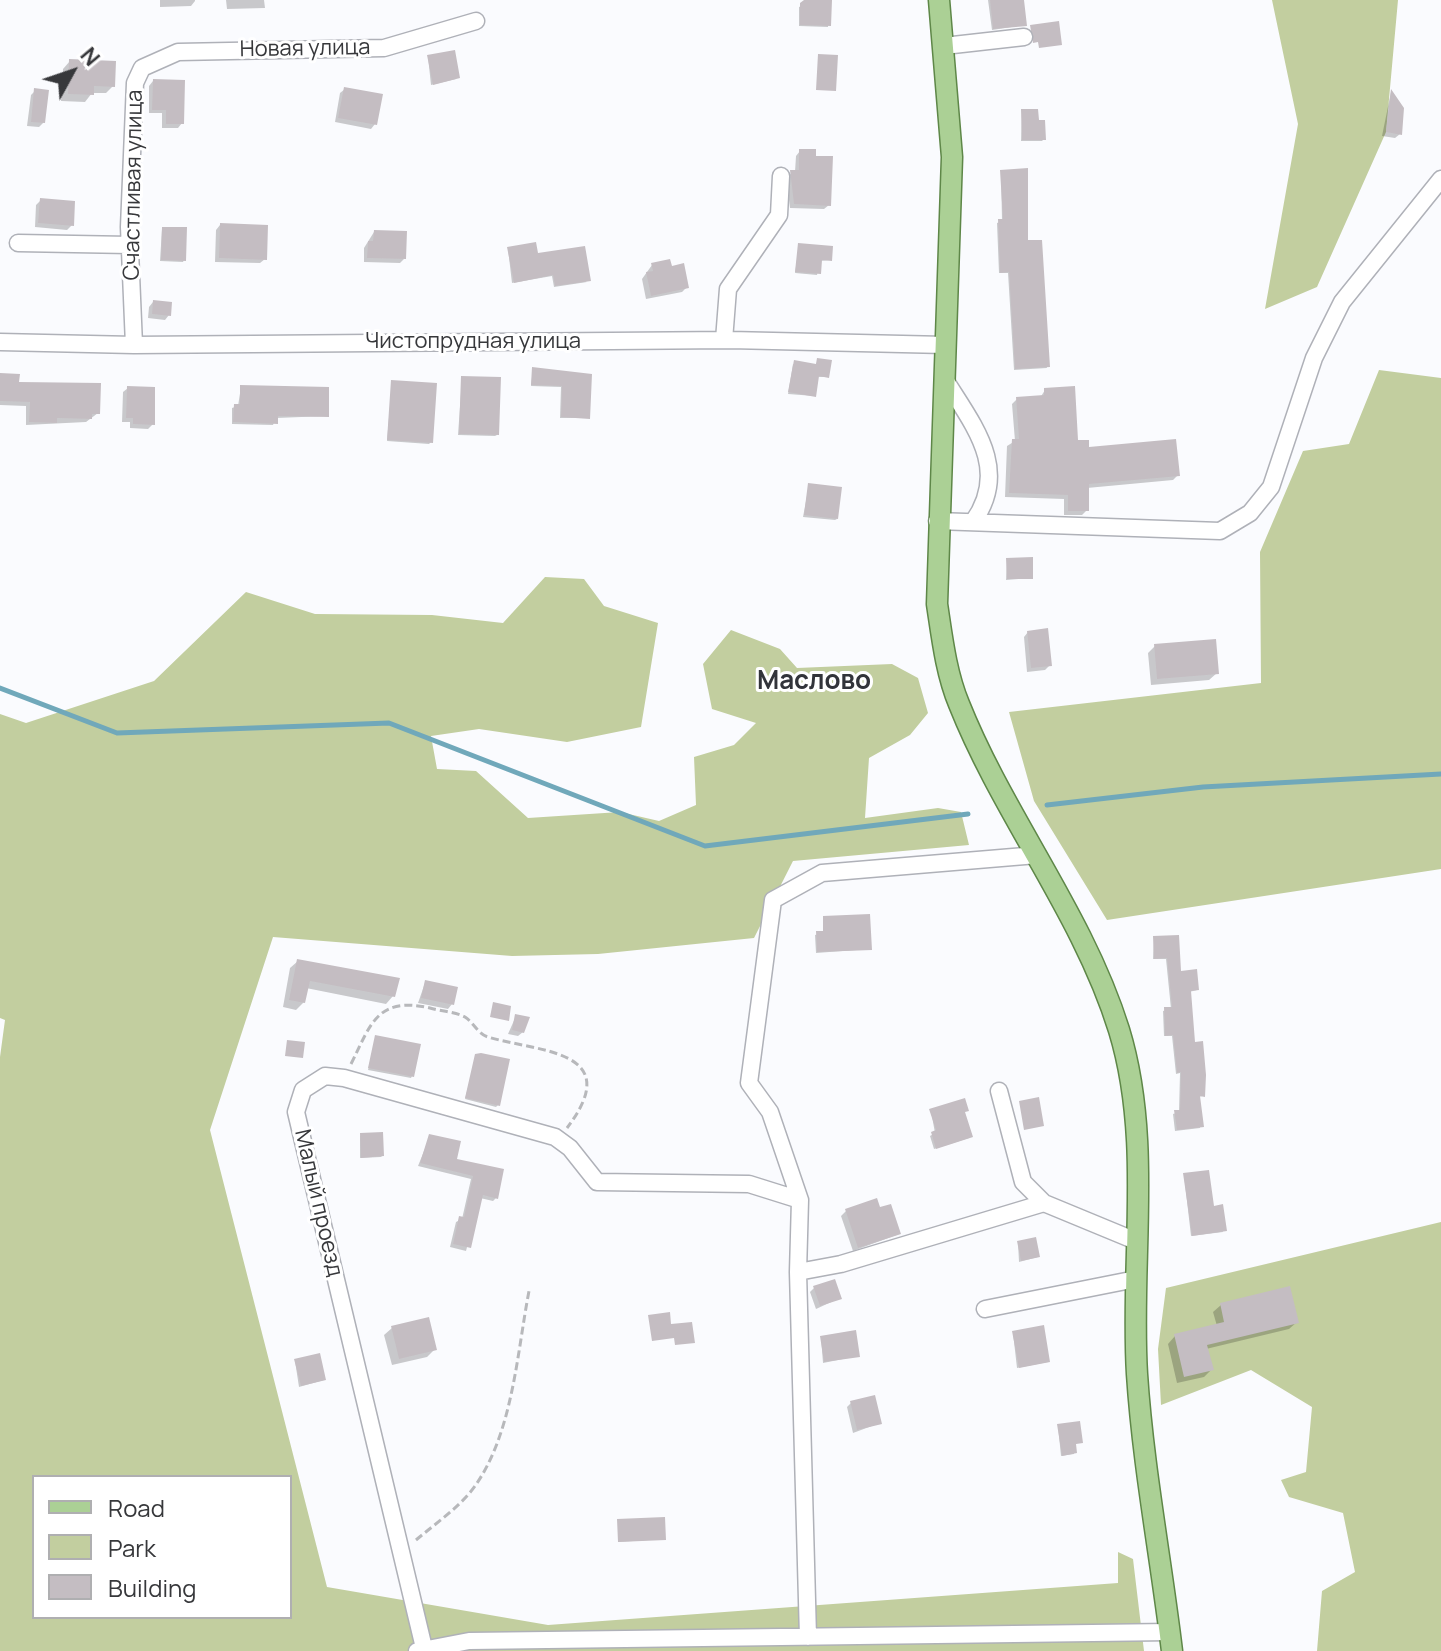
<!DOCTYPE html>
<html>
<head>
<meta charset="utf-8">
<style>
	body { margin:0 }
	#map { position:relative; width:1441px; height:1651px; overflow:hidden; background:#fafbfe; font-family:Manrope,sans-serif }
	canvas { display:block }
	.legend { position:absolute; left:32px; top:1475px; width:260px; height:144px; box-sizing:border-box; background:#fff; border:2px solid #afafb1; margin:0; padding:10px 14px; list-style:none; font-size:24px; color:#37383b }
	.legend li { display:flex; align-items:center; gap:16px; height:40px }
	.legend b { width:40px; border:2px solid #afafb1 }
	.north { position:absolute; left:32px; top:32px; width:80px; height:80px; -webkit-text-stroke:6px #fff; paint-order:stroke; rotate:50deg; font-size:22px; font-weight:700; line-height:32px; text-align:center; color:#37383b }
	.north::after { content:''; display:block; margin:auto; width:28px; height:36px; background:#37383b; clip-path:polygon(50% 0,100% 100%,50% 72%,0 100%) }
</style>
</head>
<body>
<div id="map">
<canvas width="1441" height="1651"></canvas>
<ul class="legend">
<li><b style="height:10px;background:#abd095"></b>Road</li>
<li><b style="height:22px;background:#c2ce9f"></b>Park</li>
<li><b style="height:22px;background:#c4bdc2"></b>Building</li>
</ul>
<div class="north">N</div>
</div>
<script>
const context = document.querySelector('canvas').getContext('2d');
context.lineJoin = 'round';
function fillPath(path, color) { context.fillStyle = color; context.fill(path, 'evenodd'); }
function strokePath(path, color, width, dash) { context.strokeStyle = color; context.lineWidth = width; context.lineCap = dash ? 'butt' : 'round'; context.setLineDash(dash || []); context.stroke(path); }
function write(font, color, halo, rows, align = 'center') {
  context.font = font + ' Manrope,sans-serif'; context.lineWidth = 6; context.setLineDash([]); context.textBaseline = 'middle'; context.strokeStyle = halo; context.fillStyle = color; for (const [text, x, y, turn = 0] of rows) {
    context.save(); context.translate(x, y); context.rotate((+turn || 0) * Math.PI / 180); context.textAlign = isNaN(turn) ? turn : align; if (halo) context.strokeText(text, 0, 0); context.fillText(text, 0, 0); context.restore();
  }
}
fillPath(new Path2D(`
	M1272,0h126l-12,132 -69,155 -52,22 33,-185z
	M1379,370l62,8v491l-334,51 -73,-119 -25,-89 252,-29 -1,-131 43,-101 46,-7z
	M545,577l39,2 20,27 54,17 -17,104 -74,15 -88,-13 -48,7 6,33 39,2 52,47 92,-6 39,9 37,-16 -2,-48 40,-12 22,-22 -44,-14 -9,-45 28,-34 49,19 17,19 95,-4 26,14 10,35 -18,22 -41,23 -4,60 73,-10 23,4 8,33 -176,16 -39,77 -156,16 -86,2 -239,-19 -63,193 117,457 221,38 570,-42v-31l15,7 11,92h-1144v-594l5,-37 -5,-2v-304l26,9 128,-42 92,-89 69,22 117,1 71,8zM34,1477h256v140h-256z
	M1441,1222v429h-124l5,-60 33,-19 -12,-59 -54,-16 -8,-17 25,-8 6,-65 -61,-37 -90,35 -3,-56 8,-61z`), '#c2ce9f');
fillPath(new Path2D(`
	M160,0h35v1l-4,5 -31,1z
	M226,0h38l1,8 -38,1z
	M804,0h26l-2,27 -29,-1v-19l5,-2z
	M988,0h34l3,25 -33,5z
	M428,57l28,22 -25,6z
	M70,61l43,25 -7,7h-14l-7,9 -24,-1 2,-32z
	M153,81l29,42 -4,5h-16v-15h-13v-27z
	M345,89l30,35 -4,5 -36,-7 5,-29z
	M35,91l9,31 -5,5 -12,-1 4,-31z
	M1391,92l9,42 -5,4 -13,-2z
	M1022,111l22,28 -2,2h-21z
	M800,151l29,54 -5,4 -34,-1 -4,-32 9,-4 1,-16z
	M1001,171l25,71 21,126 -33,2 -6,-97h-9l-2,-50 5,-2z
	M41,200l31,25 -5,5 -32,-3 1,-22z
	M220,225l45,34 -5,4 -45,-1 1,-32z
	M162,229l22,31 -1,2 -23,-1z
	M374,232l30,27 -4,4 -36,-1v-14z
	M799,245l31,15 -10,1 -3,14 -22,-2z
	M508,249l29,7 50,26 -33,5 -2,-11 -40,7z
	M652,265l18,3 17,19 -5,5 -36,7 -4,-20z
	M153,302l16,13 -4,5 -17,-2 1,-11z
	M818,360l9,17h-10l-3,19 -26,-2 5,-30 22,2z
	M533,369l19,5 36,44h-28l1,-31 -30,-1z
	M0,375l17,9 81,29 -12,9 -60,3v-19l-26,-1z
	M462,378l35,57 -2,1 -37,-1z
	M392,382l39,60 -2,2 -42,-3z
	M241,387l86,29 -51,2 -3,7 -41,-1v-16l6,-2z
	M128,388l25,36 -5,5 -18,-1v-6h-8l1,-30z
	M1045,390l31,52 11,7 91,26 -5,5 -86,8v22l-5,5h-18v-16l-59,-2 2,-51 8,-5 -3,-37 5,-5 23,-1z
	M809,485l28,34 -2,1 -32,-3z
	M1007,560l24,18 -25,2z
	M1028,632l22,33 -5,5 -18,2 -3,-35z
	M1155,646l62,27 -8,7 -58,5 -3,-32z
	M824,918l46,31 -54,4 -1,-18 8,-2z
	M1154,938l25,35 18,17 -8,2 4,52 10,52 -5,1 2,31 -25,3 -2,-17 6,-2 1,-39 -4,1 -4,-38h-8l-1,-25 8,-2 -5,-50h-13z
	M298,961l95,35 -7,8 -80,-16 -2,14 -8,8 -13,-3 7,-39z
	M425,983l27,21 -4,5 -30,-6z
	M516,1016l7,16 -5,4 -10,-2z
	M376,1037l36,39 -1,2 -43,-8z
	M476,1056l22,49 -2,2 -31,-8z
	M931,1111l32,2 6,25 -35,11 -4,-13 5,-3z
	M360,1135l22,21 -1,1 -21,1z
	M430,1136l25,24 47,10 -6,28 -3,3 -13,-3 -14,53 -16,-4 6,-25 6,-3 9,-40 -53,-13z
	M1184,1175l28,33 11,24 -32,4z
	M879,1210l20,24 -46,17 -12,-35 5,-5z
	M1018,1243l20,14 -19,5z
	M814,1288l26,10 -24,11 -6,-17z
	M1221,1305l76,17 -8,7 -83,20 5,21 -7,7 -27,6 -9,-39 7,-8 42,-10 -4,-14z
	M392,1328l42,22 -7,7 -35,8 -8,-30z
	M1013,1333l35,29 -31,6z
	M821,1337l37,19 -35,7z
	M295,1361l29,19 -25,7z
	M851,1403l29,20 -27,10 -6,-26z
	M1058,1426l23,16 -7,2v10l-13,2z
	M618,1521l46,18 -46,3z`), '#0003');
strokePath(new Path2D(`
	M0,688l117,45 272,-10 316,123 263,-32
	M1047,805l156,-18 238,-13`), '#70a8ba', 5);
fillPath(new Path2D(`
	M804,0h28l-1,26 -31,-1v-22z
	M990,0h34l3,26 -34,3z
	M1059,21l3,24 -23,3 -1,-6 -5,1 -3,-18z
	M455,50l5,28 -27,7 -6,-30z
	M818,54l20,1 -2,36 -20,-1z
	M69,59l47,2 -1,26 -21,-1v9l-26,-1z
	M153,79l32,1 -1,44h-18v-14h-14z
	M344,87l39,7 -6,31 -39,-7z
	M34,88l15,2 -4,33 -14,-1z
	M1391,89l13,19 -2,27 -16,-3z
	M1021,109h17l1,11h6l1,20h-24z
	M799,149h17v7h17l-2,50 -37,-2 -4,-34h9z
	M1028,168v72h14l8,127 -35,2 -6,-97 -9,1 -2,-54h5l-3,-49z
	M40,198l35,3 -1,25 -36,-3z
	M220,223l48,2 -1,35 -48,-2z
	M162,227h25l-1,34 -25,-1z
	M374,230l33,1 -1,28 -39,-1 1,-17h5z
	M536,242l2,11 47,-7 6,35 -36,5 -2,-11 -39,8 -7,-36z
	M798,243l35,3 -1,15 -10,-1 -1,14 -26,-2z
	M670,259l2,7 12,-3 5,25 -38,8 -5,-24 7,-1 -2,-8z
	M153,300l19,2 -1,14 -19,-2z
	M817,358l15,2 -3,18 -10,-2 -3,21 -28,-5 6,-32 22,4z
	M532,367l60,7 -2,45 -29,-2 1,-31 -31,-1z
	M0,373l20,1 -1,8 82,1 -1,31h-8v5l-35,-1v5l-28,-1 1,-20 -30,-1z
	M461,376l40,1 -2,58 -40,-1z
	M391,380l46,3 -4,60 -46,-3z
	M240,385l89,2v30l-51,-1v8l-45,-2 1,-18h6z
	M127,386l28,1v38l-22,-1v-6h-7z
	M1075,386l3,54h11v7l87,-8 4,37 -91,8v27h-21v-16l-59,-2 3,-54h7l-3,-42 28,-2v-7z
	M808,483l34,4 -4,32 -34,-4z
	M1033,557v22h-26l-1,-21z
	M1048,628l4,38 -21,2 -4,-37z
	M1216,639l3,35 -62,5 -3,-35z
	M870,914l2,36 -55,2 -1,-21h7v-15z
	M1179,935l2,36 16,-2 2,21 -8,1 4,51 8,-1 3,34 -1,22 -5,-1 4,31 -27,3 -3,-20h6l1,-38 -4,1 -4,-38 -8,1 -1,-29h8l-5,-49 -13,1 -1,-23z
	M297,959l103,19 -5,19 -85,-16 -5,22 -16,-3z
	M425,980l33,7 -4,18 -33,-7z
	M493,1002l18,4 -2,15 -19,-4z
	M515,1014l15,3 -6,16 -12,-3z
	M375,1035l46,9 -7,33 -46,-9z
	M287,1040l18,2 -2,16 -18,-2z
	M481,1053l29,6 -10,47 -35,-8 10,-44z
	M1039,1097l5,29 -20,4 -5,-29z
	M965,1098l4,13 -4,1 8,25 -37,12 -5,-17 5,-2 -7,-21z
	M383,1132l1,24 -23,2 -1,-25z
	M429,1134l32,7 -4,18 47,10 -6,30 -15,-4 -12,53 -18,-4 6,-28 5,1 9,-41 -53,-13z
	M1209,1170l5,36 9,-2 4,27 -35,5 -9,-63z
	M877,1198l3,9 11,-3 10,30 -43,14 -13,-39z
	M1036,1237l4,20 -19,4 -4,-20z
	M835,1279l7,20 -22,7 -7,-20z
	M1290,1286l9,37 -92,22 7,25 -30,7 -10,-43 50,-12 -4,-19z
	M670,1312l1,12 21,-2 3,21 -20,2 -1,-7 -22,3 -4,-26z
	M429,1317l8,33 -38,9 -8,-33z
	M1044,1325l6,37 -31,6 -7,-37z
	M856,1330l4,27 -36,5 -4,-26z
	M320,1353l6,27 -25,6 -7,-27z
	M875,1395l7,29 -25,6 -7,-29z
	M1080,1421l3,22 -7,1 1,9 -15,3 -5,-32z
	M665,1517l1,23 -48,2 -1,-23z`), '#c4bdc2');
const minor = new Path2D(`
	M944,46l80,-9
	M18,243l112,2
	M724,340l4,-51 51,-74 2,-39
	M0,342l134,3 596,-5 215,5
	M134,345l-5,-118 6,-144 7,-15 36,-16 206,-4 92,-27
	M944,378c29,47 67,91 29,144
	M937,521l283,10 30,-18 21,-26 43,-129 28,-56 99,-123
	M999,1091l24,91 21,21
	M798,1272l43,-8 203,-61 92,38
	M985,1309l151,-30
	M808,1637l-10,-365 2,-72 -30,-88 -21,-29 24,-183 49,-27 215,-18
	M424,1648l-128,-536 7,-22 22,-14 19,2 211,59 15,11 27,34 152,2 51,16
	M417,1651l52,-10 701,-9`);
const major = new Path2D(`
	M939,0l13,157 -15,447c5,33 9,69 22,100 45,113 124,210 160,326 34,111 11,231 18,344 6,92 24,185 35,277`);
strokePath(minor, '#afb1b8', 19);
strokePath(major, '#5e8748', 23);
strokePath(new Path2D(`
	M351,1064c20,-40 26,-68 79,-56 10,3 26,4 35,9 9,6 13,17 23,20 49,15 139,12 79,91
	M416,1540c20,-17 44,-33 59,-54 38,-54 42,-133 54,-195`), '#b7b8bb', 3, [8, 4]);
strokePath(minor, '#fff', 16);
strokePath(major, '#abd095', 20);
write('22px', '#37383b', '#fff', [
	["Новая улица",305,49,-1],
	["Счастливая улица",134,185,-89],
	["Чистопрудная улица",473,342],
	["Малый проезд",318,1203,77]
]);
write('bold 26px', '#32343a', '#fff', [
	["Маслово",814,682]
]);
</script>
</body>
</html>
